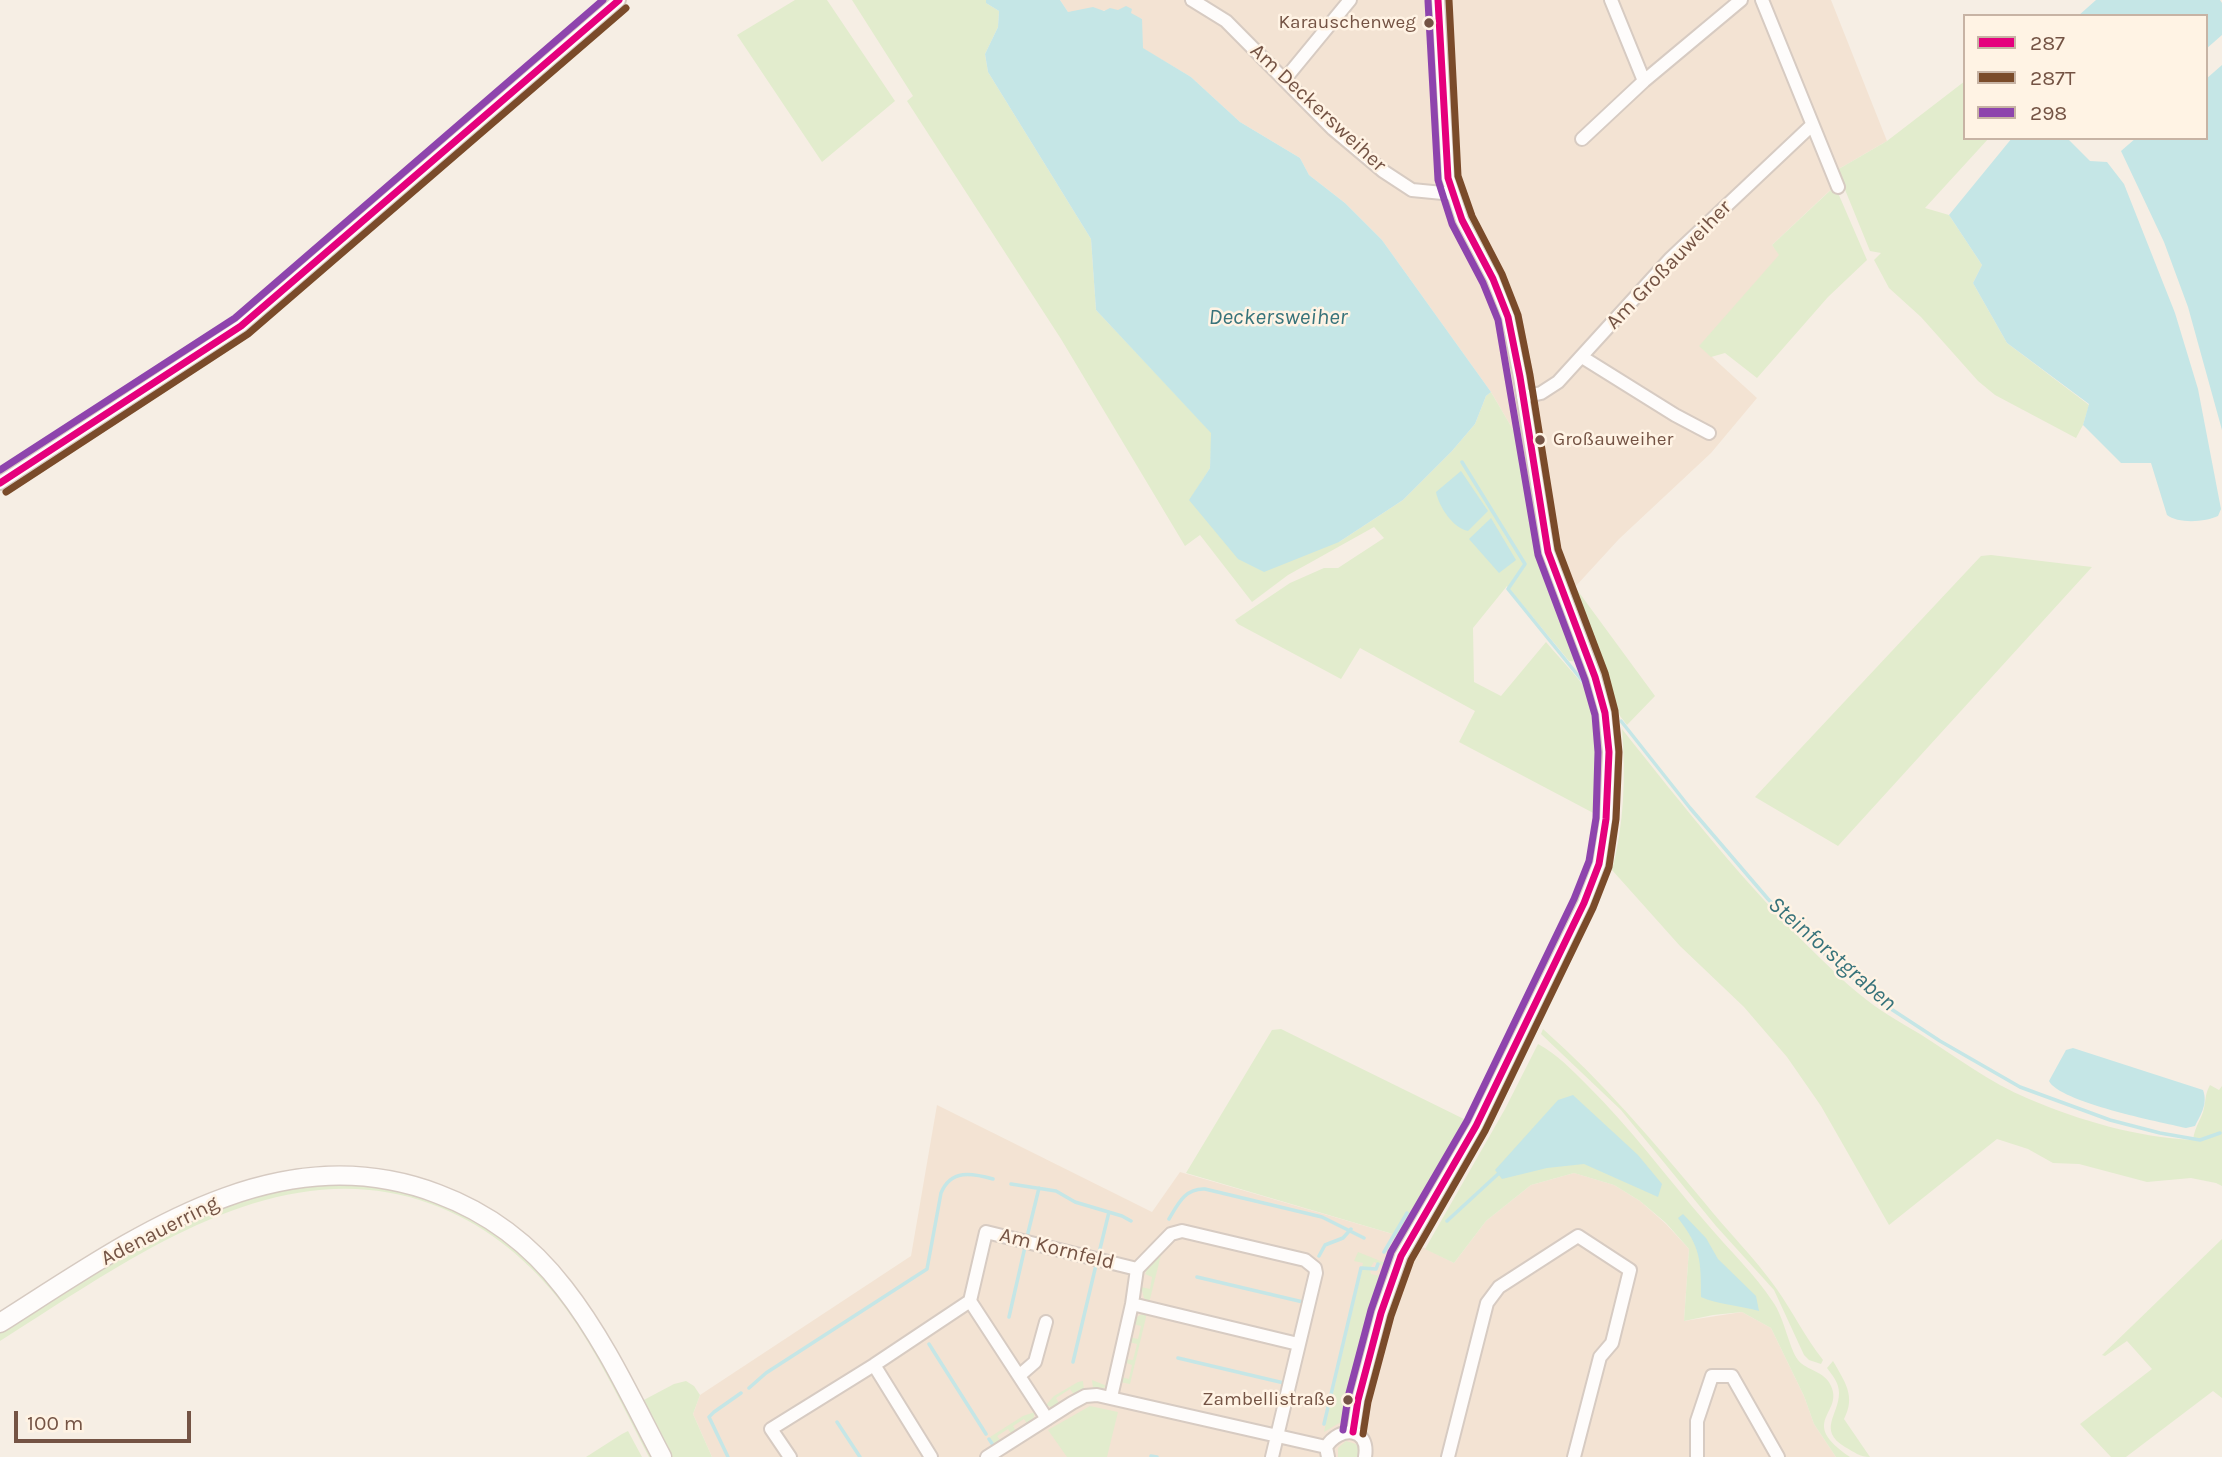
<!DOCTYPE html>
<html>
<head>
<meta charset="utf-8">
<style>
	body { margin:0 }
	#map { position:relative; width:2222px; height:1457px; overflow:hidden; background:#f6eee4; font-family:Karla,sans-serif }
	canvas { display:block }
	.legend { position:absolute; left:1963px; top:14px; width:245px; height:126px; box-sizing:border-box; background:#fff3e4; border:2px solid #c7b3a4; margin:0; padding:9px 12px; list-style:none; font-size:21px; color:#745344 }
	.legend li { display:flex; align-items:center; gap:14px; height:35px }
	.legend b { width:35px; border:2px solid #c7b3a4 }
	.scale { position:absolute; left:14px; top:1411px; width:177px; height:32px; box-sizing:border-box; border:4px solid #745344; border-top:0; padding-left:9px; font-size:21px; line-height:24px; white-space:nowrap; color:#745344; -webkit-text-stroke:5px #fff3e4; paint-order:stroke }
</style>
</head>
<body>
<div id="map">
<canvas width="2222" height="1457"></canvas>
<ul class="legend">
<li><b style="height:9px;background:#e5007d"></b>287</li>
<li><b style="height:9px;background:#7a4b2a"></b>287T</li>
<li><b style="height:9px;background:#8e44ad"></b>298</li>
</ul>
<div class="scale">100 m</div>
</div>
<script>
const context = document.querySelector('canvas').getContext('2d');
context.lineJoin = 'round';
function fillPath(path, color) { context.fillStyle = color; context.fill(path, 'evenodd'); }
function strokePath(path, color, width, dash) { context.strokeStyle = color; context.lineWidth = width; context.lineCap = dash ? 'butt' : 'round'; context.setLineDash(dash || []); context.stroke(path); }
function write(font, color, halo, rows, align = 'center') {
  context.font = font + ' Karla,sans-serif'; context.lineWidth = 5; context.setLineDash([]); context.textBaseline = 'middle'; context.strokeStyle = halo; context.fillStyle = color; for (const [text, x, y, turn = 0] of rows) {
    context.save(); context.translate(x, y); context.rotate((+turn || 0) * Math.PI / 180); context.textAlign = isNaN(turn) ? turn : align; if (halo) context.strokeText(text, 0, 0); context.fillText(text, 0, 0); context.restore();
  }
}
fillPath(new Path2D(`
	M1060,0h771l56,141 -50,29 4,10 -69,65 8,10 -80,91 57,52 -46,55 -92,86 -44,48 -19,11 -16,-35 -25,-130 -24,-41 -109,-152 -37,-37 -36,-28 -9,-17 -60,-36 -49,-45 -49,-29v-29l-24,-9 -50,2z
	M937,1105l215,107 28,-40 223,65 51,26 32,-42 45,-36 43,-12 40,12 26,16 26,23 23,25 -5,72 58,-9 29,16 33,68 10,28 22,33h-1124l-19,-43 7,-19 211,-139z`), '#f3e3d3');
fillPath(new Path2D(`
	M795,0h32l68,101 -73,61 -85,-127z
	M852,0h134v3l13,8 -1,16 -13,27 3,18 103,167 5,71 116,123 -2,35 -20,32 149,42 64,-42 49,-49 23,-27 11,-28 5,-4 24,41 25,130 42,99 -13,-1 -62,-75 -34,42 1,54 27,14 45,-54c15,18 33,36 46,55 16,27 9,89 7,119l-140,-74 16,-31 -115,-63 -19,31 -103,-55 -3,-4 55,-37 34,-15h14l46,-30 -10,-11 -86,48 -36,27 -52,-67 -15,11 -124,-207 -154,-238 6,-5z
	M1965,81v57h24l-64,70 24,7 33,50 -9,18 34,60 82,62 -6,20 -7,13 -81,-43 -17,-14 -57,-64 -32,-29 -15,-28 7,-7 -11,-2 -33,-81 50,-29z
	M1835,186l32,74 -39,37 -71,81 -32,-25 -14,4 -12,-11 80,-91 -7,-10z
	M1991,555l101,12 -254,279 -83,-49 226,-241z
	M1575,587l80,109 -28,29 -7,-9 -22,-67 -25,-60z
	M1622,729c62,78 125,158 197,228 13,12 25,25 39,36 20,17 40,28 62,41 35,22 70,49 109,65 52,22 107,38 164,41 2,-15 9,-21 11,-32 2,-9 1,-14 6,-23l9,5 3,-4v100l-6,-3 -25,-5 -44,4 -68,-18 -26,-1 -25,-14 -31,-10 -108,86 -68,-119 -34,-49 -43,-50 -64,-61 -68,-76c12,-45 14,-95 10,-141z
	M1281,1029l191,94 -30,54 -39,60 -217,-64 86,-143z
	M1543,1029c60,53 110,112 161,173 23,29 51,56 72,86 17,24 29,49 47,72l-2,4 -12,-4 -5,-5 -30,-65 -58,-64 -95,-116 -80,-76z
	M1538,1044c19,10 33,25 49,41 44,43 80,93 121,140 21,25 47,49 65,77 11,15 16,46 25,58 9,11 27,11 33,26 13,28 -34,35 19,71h-14l-22,-33 -10,-28 -33,-68 -29,-16 -29,3 -29,6 5,-72 -23,-26 -26,-22 -26,-16 -40,-12 -43,12 -45,36 -32,42 -29,-14 80,-140z
	M336,1181l65,8 65,24 55,38 40,44 43,67 50,95h-5c-28,-54 -55,-113 -92,-160 -34,-42 -76,-75 -126,-93 -155,-57 -306,59 -431,137v-9l107,-68 72,-40 67,-27z
	M2222,1239v159l-9,-7 -87,66h-15l-31,-33 72,-55 -25,-28 -22,15 -3,-1z
	M1162,1251l-13,52 -5,-5 -3,-11 9,2 2,-12 -7,-3 5,-11z
	M1358,1252l30,12 -30,114 -5,-1 -12,45 -17,10 38,-162h8l1,4 9,2 4,-10 -10,-4 -4,6 -8,-1 1,-4 -9,-2z
	M1147,1313l-17,71 -10,-2 1,-5 8,2 3,-14 -8,-3 1,-3 8,1 4,-16 -8,-2 1,-5 8,2 3,-13 -8,-2c2,-7 7,-10 14,-11z
	M1833,1361c12,21 23,35 11,58l26,38c-10,0 -16,-5 -25,-10 -28,-17 -6,-32 -6,-54 0,-10 -6,-17 -12,-25z
	M1092,1380l15,6 -7,4 -25,6 -5,-7 -14,9 4,7 -9,2 -5,-2 8,-9 24,-14 5,-1 1,9 9,-2z
	M686,1381l8,5 6,9 -7,19 19,43h-43l-29,-55 34,-18z
	M1090,1406l28,6 -11,45h-40l-19,-27z
	M1035,1412l-2,8 -5,5 -4,-6 -11,7 4,7 -4,3 -5,-7 -11,7 6,8 -6,4 -7,-11 33,-21z
	M628,1431l14,26h-56l36,-23z
	M1346,1441l10,3 3,7 -1,6h-20v-9z`), '#e2eccd');
fillPath(new Path2D(`
	M986,0h74l8,12 25,-5 11,4 6,-3 8,2 8,-4 6,3 -1,4 11,6 1,29 48,29 49,45 60,36 9,17 36,28 37,37 109,152 -5,4 -11,28 -23,27 -49,49 -64,42 -75,30 -26,-13 -49,-59 21,-32 1,-35 -115,-123 -5,-71 -103,-167 -3,-18 13,-27 1,-16 -13,-8z
	M2096,0h124l2,3v32l-16,14v-33h-128z
	M2222,65v365l-34,-123 -24,-65 -43,-91 15,-13h70v-59z
	M2012,138h55l23,23 17,1 17,22 51,129 23,76 23,120 -3,7c-12,6 -40,8 -51,-1l-16,-52h-30l-38,-38 6,-21 -82,-61 -34,-60 9,-18 -33,-50z
	M1461,471l27,40 -20,20c-15,-3 -29,-24 -32,-39z
	M1491,518l25,42 -17,13 -30,-34z
	M2073,1048l130,42c5,14 -2,24 -8,36l-9,2c-26,-6 -127,-26 -137,-47l17,-31z
	M1573,1095l65,60 24,29 -4,13 -74,-33 -37,4 -45,11 -7,-9 63,-70z
	M1683,1214l23,24 12,21 38,37 3,15c-17,-5 -43,-7 -58,-14 0,-37 0,-49 -23,-79z`), '#c5e6e6');
strokePath(new Path2D(`
	M1462,462l63,102 -17,25 77,95
	M1621,721l69,87 78,91 35,37 82,69 55,36 80,46 90,33 50,13 40,7 20,-7
	M1011,1184l45,7 19,11 47,14 9,5
	M1169,1219c9,-15 16,-31 36,-30l117,28 42,21
	M1447,1221l51,-47
	M1027,1237l12,-49
	M1384,1252l23,-39
	M1099,1253l10,-41
	M1319,1256l6,-11 18,-7 8,-9
	M1197,1277l106,25
	M1009,1317l16,-70
	M929,1344l57,90
	M1178,1358l106,25
	M1073,1362l23,-97
	M749,1388l17,-15 161,-104 14,-76c10,-24 31,-20 52,-14
	M837,1422l23,35
	M1324,1424l37,-156 15,1 2,-5
	M989,1439l6,9
	M1151,1456l6,1
	M728,1457l-19,-40 5,-5 27,-19`), '#c5e6e6', 3.5);
const minor = new Path2D(`
	M1192,0l34,21 107,108 50,42 29,19 41,4
	M1611,0l33,81
	M1762,0l76,187
	M1285,79l65,-79
	M1582,139l62,-58 97,-81
	M1582,357l93,58 34,18
	M1523,397l18,-4 17,-11 113,-124 141,-133
	M0,483l241,-157 378,-326
	M970,1301l77,118
	M1132,1304l166,40
	M874,1365l57,92
	M1020,1375l15,-13 11,-40
	M1111,1397l21,-93 5,-35
	M1353,1432l5,-32 23,-87 20,-57 75,-130 108,-223 15,-39 7,-45 3,-67 -4,-39 -10,-36 -47,-125 -28,-175 -12,-60 -15,-38 -31,-59 -14,-42 -10,-178
	M790,1457l-19,-28 103,-64 96,-64 16,-69 151,37 34,-35 11,-3 123,29 10,8 1,5 -44,184
	M987,1457l85,-54 13,-7 12,-1 229,52
	M1328,1457l-2,-10c14,-22 44,-20 39,10
	M1448,1457l39,-154 12,-16 79,-51 52,34 -18,73 -12,14 -26,100
	M1697,1457v-36l15,-45h20l46,81`);
const secondary = new Path2D(`
	M0,1323c131,-83 276,-191 438,-129 51,19 93,51 126,94 40,51 68,112 98,169`);
strokePath(minor, '#d7cbc2', 16);
strokePath(secondary, '#d6cac1', 21);
strokePath(minor, '#fefcfb', 12);
strokePath(secondary, '#fefcfb', 18);
strokePath(new Path2D(`
	M0,483l241,-157 378,-326
	M1353,1432l5,-32 23,-87 20,-57 75,-130 108,-223 15,-39 7,-45 3,-67 -4,-39 -10,-36 -47,-125 -28,-175 -12,-60 -15,-38 -31,-59 -14,-42 -10,-178`), '#e5007d', 7);
strokePath(new Path2D(`
	M6,492l242,-158 378,-326
	M1363,1434l5,-32 23,-86 20,-56 74,-129 108,-223 16,-41 7,-48 3,-67 -4,-41 -10,-38 -47,-124 -28,-174 -12,-60 -16,-41 -30,-58 -14,-40 -9,-176`), '#7a4b2a', 7);
strokePath(new Path2D(`
	M0,470l235,-152 368,-318
	M1343,1430l5,-33 23,-87 20,-58 76,-131 107,-222 15,-38 7,-43 2,-66 -3,-37 -10,-35 -47,-125 -40,-235 -15,-37 -31,-59 -14,-44 -10,-179`), '#8e44ad', 7);
for (const [x, y, r, color] of [
	[1429,23,6,"#745344"],
	[1540,440,6,"#745344"],
	[1348,1400,6,"#745344"]
]) { const dot = new Path2D(); dot.arc(x, y, r, 0, 2 * Math.PI); context.fillStyle = color; context.fill(dot); strokePath(dot, '#fff3e4', 2.5); }
write('19px', '#745344', '#fff3e4', [
	["Karauschenweg",1416,23],
	["Großauweiher",1553,440,"left"],
	["Zambellistraße",1335,1400]
], 'right');
write('21px', '#745344', '#fff3e4', [
	["Am Deckersweiher",1318,108,43],
	["Am Großauweiher",1669,265,-46],
	["Adenauerring",160,1231,-27],
	["Am Kornfeld",1057,1249,14]
]);
write('italic 23px', '#37737b', '#fff3e4', [
	["Deckersweiher",1278,317],
	["Steinforstgraben",1832,954,41]
]);
</script>
</body>
</html>
